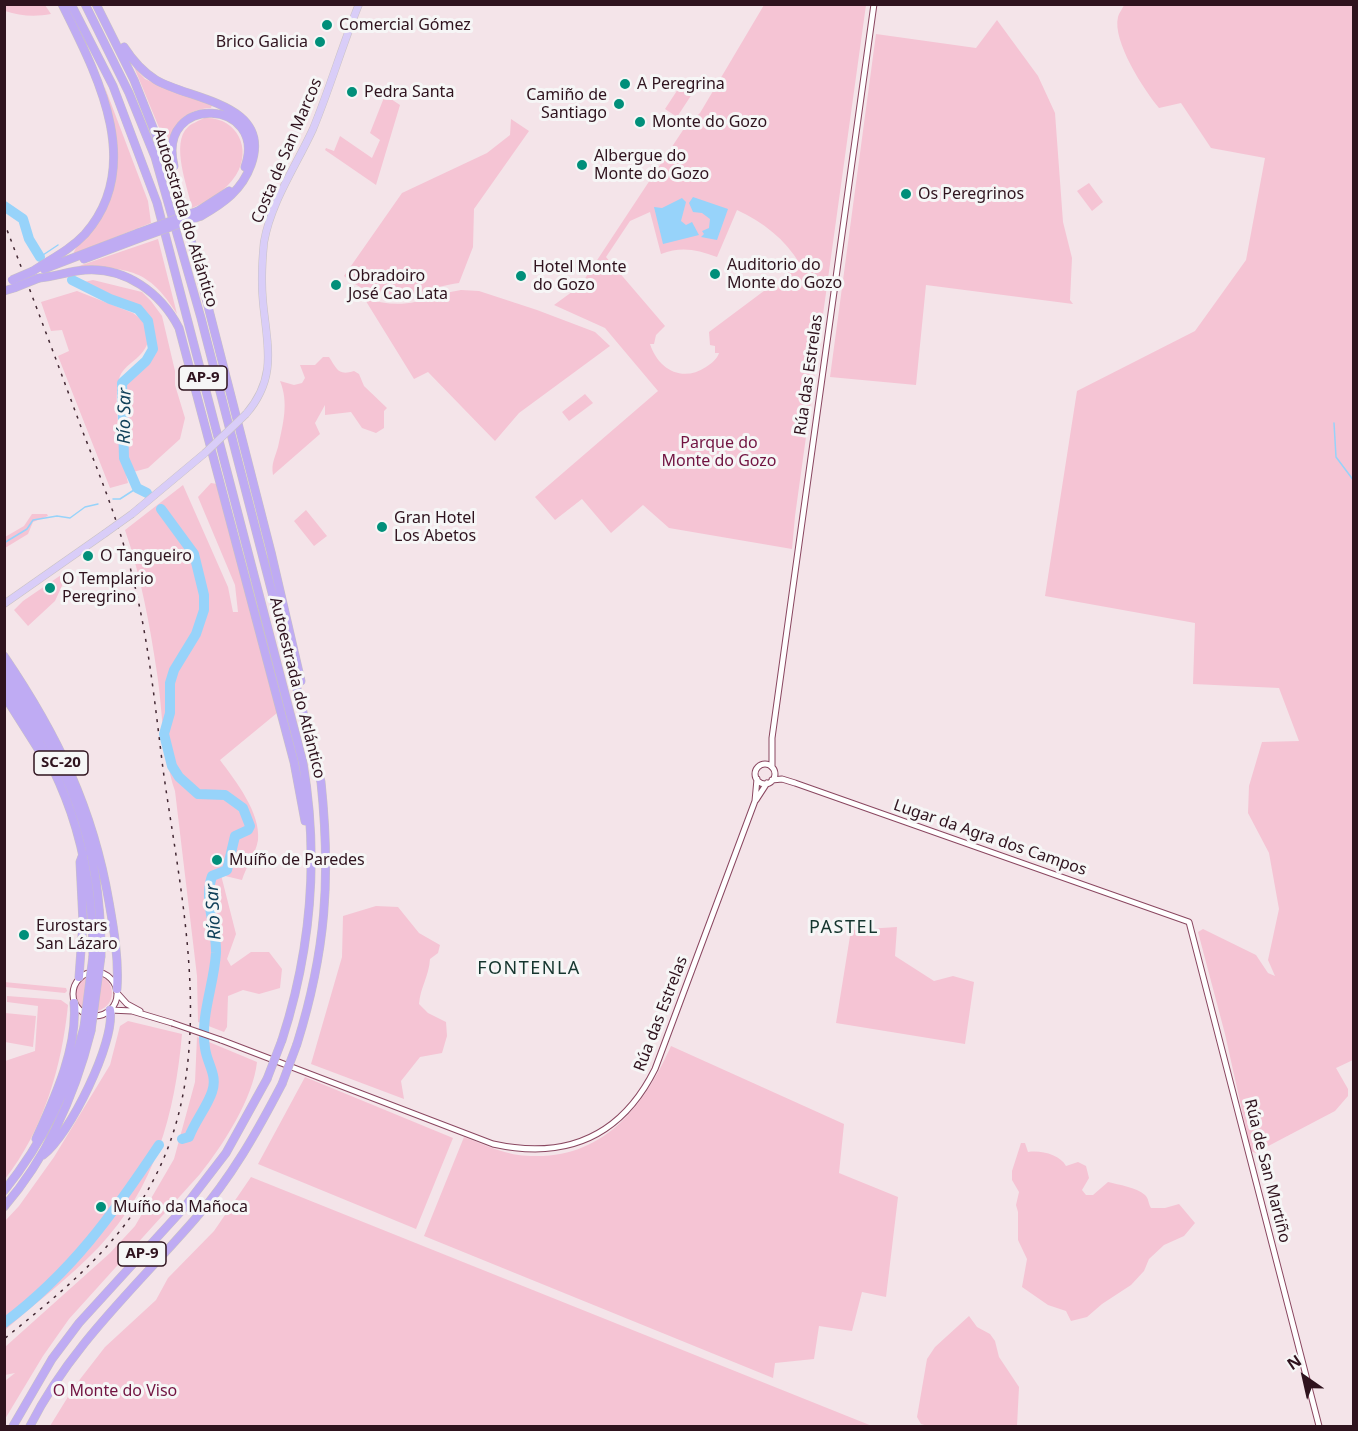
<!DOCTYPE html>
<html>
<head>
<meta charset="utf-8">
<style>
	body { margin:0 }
	#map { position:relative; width:1358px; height:1431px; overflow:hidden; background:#f4e4e9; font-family:"Noto Sans",sans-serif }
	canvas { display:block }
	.frame { position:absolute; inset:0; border:6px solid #2f131e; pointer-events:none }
	.north { position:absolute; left:1274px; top:1347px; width:60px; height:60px; -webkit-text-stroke:4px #f6f6f6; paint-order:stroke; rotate:326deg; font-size:16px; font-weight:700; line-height:24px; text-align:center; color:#2f131e }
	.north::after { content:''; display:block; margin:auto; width:21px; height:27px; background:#2f131e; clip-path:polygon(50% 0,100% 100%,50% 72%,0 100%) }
</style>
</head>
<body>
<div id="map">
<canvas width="1358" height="1431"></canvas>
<div class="frame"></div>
<div class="north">N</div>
</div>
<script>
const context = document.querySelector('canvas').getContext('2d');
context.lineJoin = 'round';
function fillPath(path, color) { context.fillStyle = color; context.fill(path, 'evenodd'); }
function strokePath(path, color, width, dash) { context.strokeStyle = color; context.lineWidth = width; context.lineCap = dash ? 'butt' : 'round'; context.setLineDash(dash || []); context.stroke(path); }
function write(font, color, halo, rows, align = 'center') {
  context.font = font + ' "Noto Sans",sans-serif'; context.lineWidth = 6; context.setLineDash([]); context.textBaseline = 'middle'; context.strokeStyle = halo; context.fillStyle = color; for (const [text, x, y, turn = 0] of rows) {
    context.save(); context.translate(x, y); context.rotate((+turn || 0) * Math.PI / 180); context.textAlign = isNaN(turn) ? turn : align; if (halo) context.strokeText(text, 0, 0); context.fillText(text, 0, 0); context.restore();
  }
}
fillPath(new Path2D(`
	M4,5h41l6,9c-16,3 -31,2 -46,-3z
	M764,5h102l-71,511 -3,33 -123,-21 -26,-23 -32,28 -29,-34 -27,21 -20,-23 123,-106 -53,-63 -51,-23 26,-19 107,-162 13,-11zM737,210c26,12 48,29 63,54l-91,68 1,13 5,1v7h4c-2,6 -7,10 -13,14 -24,16 -48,2 -56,-23h4l2,-9 9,-9 -59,-69 24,-36 20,-9 11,42c21,-8 36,-4 56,3z
	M1124,5h229v1055l-17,8 12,21v7l-13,15 -80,42 -4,-2 -26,-117 -27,-102 5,-3 53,26 12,18 7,3 -7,-16 11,-51 -10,-56 -21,-40 1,-27 13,-44 37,-1 -20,-53 -86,-4 2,-61 -150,-27 32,-205 118,-60 51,-71 19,-102 -54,-10 -30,-45 -22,5c-15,-18 -47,-67 -41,-91 1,-4 5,-9 6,-12z
	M997,20l41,56 17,37 8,109 9,36 -2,42 3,4 -147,-19 -10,100 -86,-8 46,-343 100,14z
	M134,67l11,12 16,7 51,19 -1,3c-25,1 -38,15 -44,39z
	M682,83l12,8 -17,26 -12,-8z
	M104,85l44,116 3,22 -78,31c5,-13 21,-23 28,-36 26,-43 16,-88 3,-133z
	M385,95l15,10 -24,80 -51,-35 1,-2 8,3 6,-15 32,22 8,-18 -10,-7z
	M204,118c32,-2 49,30 32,57 -11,17 -27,26 -44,33 -4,-20 -22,-65 -4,-81 4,-4 11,-6 16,-9z
	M511,119l18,12 -55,78 -1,38 -14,36c-48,7 -68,30 -115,-7l58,-83 85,-40 23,-18z
	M1089,183l14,19 -11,9 -15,-20z
	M158,239l19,75c-29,-46 -48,-45 -98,-48z
	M93,280l49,12 9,9 11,15 13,55v14l10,33 -5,21 -32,29 -15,4 -6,-11v-79l19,-17 10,-18 -4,-27 -10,-12 -33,-12 -25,-14z
	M461,290l18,1 58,19 58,22 15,14 -91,67 -24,28 -67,-69 -14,7 -50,-81c25,8 46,8 71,-2l-4,-3 9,1z
	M77,291l56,22c6,4 16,13 16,22 -1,22 -22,26 -29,41 -9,20 3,84 8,107l-18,5 -52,-132 11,-5 -7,-21 -11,1 -10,-29z
	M323,357h6c8,12 9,19 25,14l5,3 5,12 23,22 -3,3v17l-8,5 -14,-5 -11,-16 -26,3v-10l-10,18 5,11 -47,41c-2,-12 2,-17 5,-28 5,-23 11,-44 2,-66l14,4 8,-2 3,-5 -5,-13h15z
	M585,394l8,9 -24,18 -7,-9z
	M211,483l6,1 60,229 -57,47c15,20 41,53 38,80 -2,13 -12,27 -16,40l-21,-5 15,59 -9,25 4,7 20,-14h18l13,17 -2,19 -21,6 -16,-4 -15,6 -1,31 -3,5 -26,-10 -1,-46 -22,-185c-13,-39 -12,-78 -18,-118 -7,-47 -16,-97 -32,-143l58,-45 45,102 5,25h5l-3,-27 -37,-88z
	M306,510l21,26 -13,10 -20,-25z
	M32,514h15l1,2 -15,6 -5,12 -23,14v-11l19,-11z
	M64,573l2,4 -11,24 -27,25 -14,-16 9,-9z
	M376,906l22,1 21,26 21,12 -2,8 -8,6c-1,17 -10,29 -11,45l9,9 18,9 1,14 -5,17 -22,4 -19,24 3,18 -93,-35 31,-107 1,-41z
	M897,927l-2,29 39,25 19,-5 21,6 -9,62 -129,-21 15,-93z
	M76 993a18 18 0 1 1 36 0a18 18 0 1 1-36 0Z
	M4,982l62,6 1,3 -2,2 -60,-6z
	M7,996l54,4 7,5c-6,61 -25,126 -63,174v-118l30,-10 3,-45 -31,-4z
	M5,1013l31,3 -3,31 -28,-5z
	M128,1021l54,13c-7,80 -27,154 -84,214 -29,30 -62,55 -93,82v-109l14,-15 35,-49 56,-92 10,-39z
	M197,1037l60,25c-4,37 -34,83 -57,112l-131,145 -26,37 -38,63v-38l10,-8 -10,2v-28l105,-94 25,-27 39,-67 21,-77z
	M671,1046l173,78 -5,49 59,24 -12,100 -24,-5 -10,39 -33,-5 -5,33 -39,4 -2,15 -349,-142 40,-99c21,8 43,19 67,19 73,3 113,-50 140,-110z
	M305,1077l148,61 -37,91 -158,-65z
	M1021,1143h4l3,9c14,-2 32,3 38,14l12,-4 8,4 3,12 -7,12 4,5h7l15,-13c11,3 28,5 37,13 4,4 3,8 6,13h14l14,-4 16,19 -11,13 -20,9 -15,14 -5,12 -13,14 -29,19 -15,13 -16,4 -5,-10 -18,-6 -26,-18 5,-28 -9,-19v-28l-2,-7 3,-13 -7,-12v-9z
	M251,1177l621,249h-822l24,-39 31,-40 51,-47 12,-22 46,-47z
	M969,1316l8,11 13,7 5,7 4,16 20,30 -2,39h-89l-7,-2 -4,-7 10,-58 8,-12z`), '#f5c4d4');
fillPath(new Path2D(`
	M693,197l35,12 -11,31 -16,-3 3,-3 -2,-3 7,-3 1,-9 -8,-6 -9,-1 -4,-9z
	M682,198l4,4 -5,19 5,4 6,-3 7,13 -36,9 -9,-37 8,1z`), '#97d3fa');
strokePath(new Path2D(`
	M40,257l18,-12
	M1334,423l2,34 18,24
	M113,499h7l17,-11
	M4,543l23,-14 6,-9 24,-4 13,2 15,-11 13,-3`), '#97d3fa', 1.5);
strokePath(new Path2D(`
	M4,206l19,13 6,20 11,18
	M72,280l38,19 28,10 10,12 5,28 -7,12 -24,22 2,75 13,30 10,5
	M161,509l33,45 10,41v15l-8,24 -22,36 -4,13v30l-6,21 8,32 7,11 19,17 27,1 18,13 7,18 -2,4 -13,6 -8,34 -15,6c-9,26 5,50 4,77 -2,32 -16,63 -11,95 2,16 13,27 7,44 -5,15 -17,29 -23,45l-7,2
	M4,1323c68,-51 109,-109 155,-178`), '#97d3fa', 10);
const minor = new Path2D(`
	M755 774a10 10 0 1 1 20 0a10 10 0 1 1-20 0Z
	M772,767v-29l102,-734
	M772,780l10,-1 13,4 394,139 130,504
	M756,800l11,-17
	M73 994a22 22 0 1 1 44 0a22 22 0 1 1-44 0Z
	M117,993l10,11 13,7
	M110,1010l22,1 40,12
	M221,1040l272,104c73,16 128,-7 162,-75l100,-268 2,-22`);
const major = new Path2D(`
	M246,414c32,-37 21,-69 17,-112 -2,-20 -1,-40 1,-60 7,-40 32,-76 49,-113 17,-41 29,-83 46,-125
	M132,514l73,-61
	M4,604l100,-70`);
const highway = new Path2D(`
	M71,4l42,82 44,117 146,560c16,94 8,187 -21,277
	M85,4l44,89 26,64 46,161 120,464c10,96 5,169 -24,262
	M96,4l38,76 45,113 92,359 30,129
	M124,47c9,14 19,25 32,33 34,20 117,23 95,85 -9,25 -27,38 -50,51
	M174,166c-18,-74 95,-67 71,1
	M198,211l31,-20
	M84,259l56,-21
	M44,269l94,-36
	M33,271c18,-12 37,-21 52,-37 61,-69 11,-161 -23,-230
	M39,278c15,-1 30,-7 46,-8 41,-3 76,23 94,58l115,434 11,59
	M4,291l10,-3
	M4,656c53,78 89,152 105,246 5,28 10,58 8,87
	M4,669c64,95 98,171 97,287
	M4,683c60,92 89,163 89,273
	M4,695l38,60
	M79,977l4,-55 -3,-60 3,-8
	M36,1139c18,-40 42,-91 38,-136
	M43,1155c26,-19 73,-114 67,-145
	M4,1191c40,-50 65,-102 80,-164
	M4,1207c44,-51 71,-112 87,-176
	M13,1426l39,-67 27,-36 104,-114 43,-56 41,-74
	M30,1426c41,-81 106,-139 165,-207 36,-41 62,-87 87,-135`);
strokePath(minor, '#8a4760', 7);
strokePath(major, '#c9c2c4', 8);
strokePath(highway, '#c9c2c4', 9);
strokePath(minor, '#fff', 5);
strokePath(major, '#d9cdf8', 7);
strokePath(highway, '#bfabf3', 8);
strokePath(new Path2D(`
	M4,222c26,68 52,137 77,205 16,42 33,83 45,126 21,70 28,144 37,216 18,130 55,283 -7,406 -35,70 -93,116 -152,164`), '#432833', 1.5, [3, 6]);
const minorBridge = new Path2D(`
	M172,1023l49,17`);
const majorBridge = new Path2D(`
	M205,453l41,-39
	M104,534l28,-20`);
const highwayBridge = new Path2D(`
	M138,233l60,-22
	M140,238l61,-22
	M12,280l21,-9
	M14,288l25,-10
	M84,1027l9,-71
	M91,1031l10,-75
	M267,1079l15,-39
	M282,1084l15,-40`);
strokePath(minorBridge, '#8a4760', 7, []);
strokePath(majorBridge, '#c9c2c4', 8, []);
strokePath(highwayBridge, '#c9c2c4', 9, []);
strokePath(minorBridge, '#fff', 5);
strokePath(majorBridge, '#d9cdf8', 7);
strokePath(highwayBridge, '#bfabf3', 8);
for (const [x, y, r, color] of [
	[327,25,6,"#008f7a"],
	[320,42,6,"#008f7a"],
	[625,84,6,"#008f7a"],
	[352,92,6,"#008f7a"],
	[619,104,6,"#008f7a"],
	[640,122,6,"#008f7a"],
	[582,165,6,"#008f7a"],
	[906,194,6,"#008f7a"],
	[715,274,6,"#008f7a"],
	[521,276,6,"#008f7a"],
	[336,285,6,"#008f7a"],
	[382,527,6,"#008f7a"],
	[88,556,6,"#008f7a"],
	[50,588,6,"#008f7a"],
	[217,860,6,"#008f7a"],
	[24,935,6,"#008f7a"],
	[101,1207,6,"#008f7a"]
]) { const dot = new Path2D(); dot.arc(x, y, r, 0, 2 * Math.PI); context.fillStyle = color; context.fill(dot); strokePath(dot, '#f6f6f6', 2); }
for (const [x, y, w] of [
	[203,378,48],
	[61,763,54],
	[142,1254,48]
]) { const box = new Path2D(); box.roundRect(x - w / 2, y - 12, w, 24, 4.5); context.fillStyle = '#f6f6f6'; context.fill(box); strokePath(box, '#2f131e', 1.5); }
write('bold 15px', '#2f131e', null, [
	["AP-9",203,378],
	["SC-20",61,763],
	["AP-9",142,1254]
]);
write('16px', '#2f131e', '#f6f6f6', [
	["Comercial Gómez",339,25],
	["Brico Galicia",308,42,"right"],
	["A Peregrina",637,84],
	["Pedra Santa",364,92],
	["Camiño de",607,95,"right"],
	["Santiago",607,113,"right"],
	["Monte do Gozo",652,122],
	["Albergue do",594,156],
	["Monte do Gozo",594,174],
	["Os Peregrinos",918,194],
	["Auditorio do",727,265],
	["Monte do Gozo",727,283],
	["Hotel Monte",533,267],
	["do Gozo",533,285],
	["Obradoiro",348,276],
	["José Cao Lata",348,294],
	["Gran Hotel",394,518],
	["Los Abetos",394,536],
	["O Tangueiro",100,556],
	["O Templario",62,579],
	["Peregrino",62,597],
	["Muíño de Paredes",229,860],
	["Eurostars",36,926],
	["San Lázaro",36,944],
	["Muíño da Mañoca",113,1207]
], 'left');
write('16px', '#2f131e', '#f6f6f6', [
	["Costa de San Marcos",287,151,-67],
	["Autoestrada do Atlántico",185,218,73],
	["Rúa das Estrelas",809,375,-82],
	["Autoestrada do Atlántico",297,688,76],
	["Lugar da Agra dos Campos",990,838,19],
	["Rúa das Estrelas",661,1014,-69],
	["Rúa de San Martiño",1267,1171,76]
]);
write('16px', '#711341', '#f6f6f6', [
	["Parque do",719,443],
	["Monte do Gozo",719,461],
	["O Monte do Viso",115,1391]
]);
write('italic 18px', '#12415a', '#f6f6f6', [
	["Río Sar",125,416,-89],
	["Río Sar",214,912,-93]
]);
context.letterSpacing = '1.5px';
write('18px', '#15352e', '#f6f6f6', [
	["PASTEL",844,928],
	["FONTENLA",529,969]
]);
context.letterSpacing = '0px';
</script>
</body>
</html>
